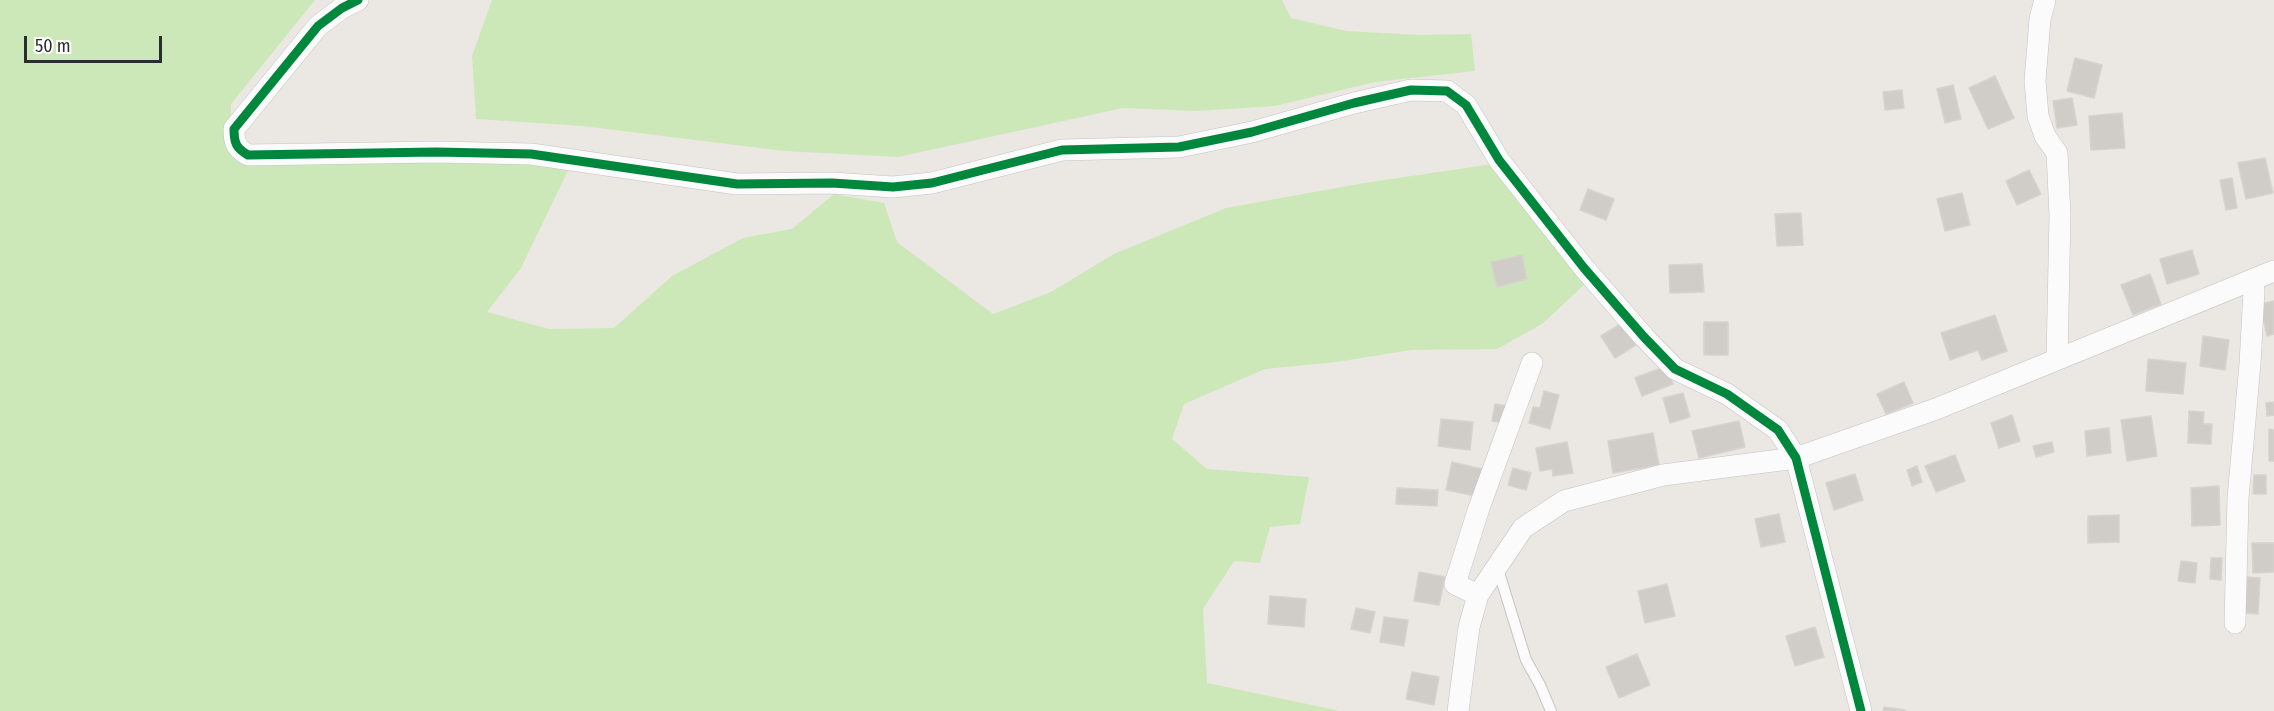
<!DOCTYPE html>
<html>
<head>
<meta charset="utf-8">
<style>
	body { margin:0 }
	#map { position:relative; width:2274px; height:711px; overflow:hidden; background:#ebe7e2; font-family:"Fira Sans Condensed",sans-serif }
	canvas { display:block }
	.scale { position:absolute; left:24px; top:36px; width:138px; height:27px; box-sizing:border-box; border:3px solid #2d2d2d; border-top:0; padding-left:8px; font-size:18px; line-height:21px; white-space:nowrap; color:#2d2d2d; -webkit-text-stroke:4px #fff; paint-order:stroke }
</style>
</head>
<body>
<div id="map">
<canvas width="2274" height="711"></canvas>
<div class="scale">50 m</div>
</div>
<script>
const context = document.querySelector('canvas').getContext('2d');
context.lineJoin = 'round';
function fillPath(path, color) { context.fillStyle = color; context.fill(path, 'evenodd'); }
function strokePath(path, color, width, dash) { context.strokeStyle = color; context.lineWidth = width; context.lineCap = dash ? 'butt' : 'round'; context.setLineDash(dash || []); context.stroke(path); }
fillPath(new Path2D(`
	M0,0h315l-84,104 -1,26 24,17 319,13 -52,108 -34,44 62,17 65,-1 58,-52 71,-38 49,-9 42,-35 50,9 13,39 96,72 58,-22 63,-38 112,-46 138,-25 129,-19 92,120 -43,40 -45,25 -86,1 -75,12 -71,7 -81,35 -12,35 35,30 102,8 -9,47 -30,3 -10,36 -26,-2 -31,48 4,74 133,28h-1340z
	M492,0h790l9,18 55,13 72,4 53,-1 4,37 -100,11 -100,24 -79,5 -73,-3 -225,49 -114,-6 -201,-25 -107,-7 -4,-63z`), '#cce8b9');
const building = new Path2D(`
	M2075,58l27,7 -8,33 -27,-7z
	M1995,76l19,42 -26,11 -19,-41z
	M1953,85l8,34 -16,4 -8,-34z
	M1902,90l2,18 -19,2 -2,-18z
	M2072,98l5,27 -20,3 -4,-27z
	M2122,113l3,35 -34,2 -2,-34z
	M2265,158l8,35 -27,6 -8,-36z
	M2029,170l12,24 -24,11 -11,-24z
	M2232,178l5,30 -11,2 -6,-30z
	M1588,189l26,10 -8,21 -26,-10z
	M1962,193l8,32 -25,6 -8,-32z
	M1801,213l2,32 -26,1 -2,-32z
	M2192,250l7,24 -32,10 -7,-25z
	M1522,255l5,24 -30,8 -6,-25z
	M1702,264l2,28 -34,1 -1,-28z
	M2150,274l11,30 -28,11 -12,-30z
	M2274,301v33l-7,2 -7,-32z
	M1995,315l12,36 -25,9 -4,-10 -28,10 -9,-27z
	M1704,322h24v33h-24z
	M1622,323l14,22 -21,13 -14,-22z
	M2203,336l26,4 -4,30 -25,-4z
	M2148,359l38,4 -3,31 -37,-3z
	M1666,366l7,18 -31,12 -7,-18z
	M1904,382l9,21 -27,11 -9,-20z
	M1544,391l15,4 -9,34 -21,-6 4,-16 7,1z
	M1683,393l7,24 -20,6 -7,-25z
	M2274,402v13l-7,1 -1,-13z
	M1495,404l13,2 -3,17 -13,-2z
	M2189,411l15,1 -1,12h9l-1,20 -23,-1z
	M2012,415l8,26 -21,7 -8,-25z
	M2151,416l6,40 -30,5 -6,-41z
	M1441,419l32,3 -3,28 -32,-4z
	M1739,421l6,26 -46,11 -7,-27z
	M2109,428l2,25 -24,3 -2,-25z
	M2269,429l5,1v31h-5z
	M1653,433l6,32 -46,8 -5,-32z
	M1567,442l6,31 -20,3 -1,-7 -12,2 -4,-23z
	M2052,442l2,10 -18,5 -3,-11z
	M1955,455l10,26 -29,11 -11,-26z
	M1452,462l30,7 -6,27 -30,-6z
	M1917,466l5,16 -10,4 -5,-16z
	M1513,468l18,5 -5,17 -18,-5z
	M1855,474l8,26 -29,10 -8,-27z
	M2254,475h12v19h-13z
	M2219,486l1,39 -28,1 -1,-38z
	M1397,488l41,2 -1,16 -41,-2z
	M1779,514l6,28 -24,5 -6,-28z
	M2119,515v27l-31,1v-27z
	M2252,543h22v29l-21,1z
	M2211,558h11l-1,22 -11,-1z
	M2181,561l16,2 -2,20 -17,-2z
	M1419,572l26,5 -6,28 -25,-4z
	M2247,577l13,1 -2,36 -13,-1z
	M1667,584l8,32 -30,7 -7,-32z
	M1270,596l36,3 -2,28 -36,-3z
	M1356,608l19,4 -5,21 -19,-4z
	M1384,617l24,3 -4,26 -24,-4z
	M1815,627l9,30 -29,9 -9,-30z
	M1637,654l13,31 -31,13 -13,-31z
	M1412,672l27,5 -5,28 -28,-6z
	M1884,707l21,3v1h-22z`);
fillPath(building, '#d0cdc9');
strokePath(building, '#d6d3ce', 1.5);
const lane = new Path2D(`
	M1497,566l29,94 14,25 11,26`);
const street = new Path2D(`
	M358,0l-16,8 -24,18 -84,103c0,14 2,19 14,26l188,-3 95,2 206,30 95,-1 61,4 39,-4 130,-33 117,-3 73,-15 102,-29 57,-13 36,1 19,14 33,55 85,108 60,69 31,32 52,25 51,36 18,28 65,253
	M2045,0l-5,19 -5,62 3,35 7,20 12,17 3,62 -3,144
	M1478,595l-23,-11 24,-76 53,-145
	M2235,623l3,-125 12,-134 4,-73 -2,-11
	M1458,711l11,-84 9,-32 45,-67 41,-27 99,-26 133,-17 140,-49 338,-138`);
strokePath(lane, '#c4c3c3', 12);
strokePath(street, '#c4c3c3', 22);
strokePath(lane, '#fcfbfb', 10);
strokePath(street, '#fcfbfb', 21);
strokePath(new Path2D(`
	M358,0l-16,8 -24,18 -84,103c0,14 2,19 14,26l188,-3 95,2 206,30 95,-1 61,4 39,-4 130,-33 117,-3 73,-15 102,-29 57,-13 36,1 19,14 33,55 85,108 60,69 31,32 52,25 51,36 18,28 65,253`), '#00873e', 9);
</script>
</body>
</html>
